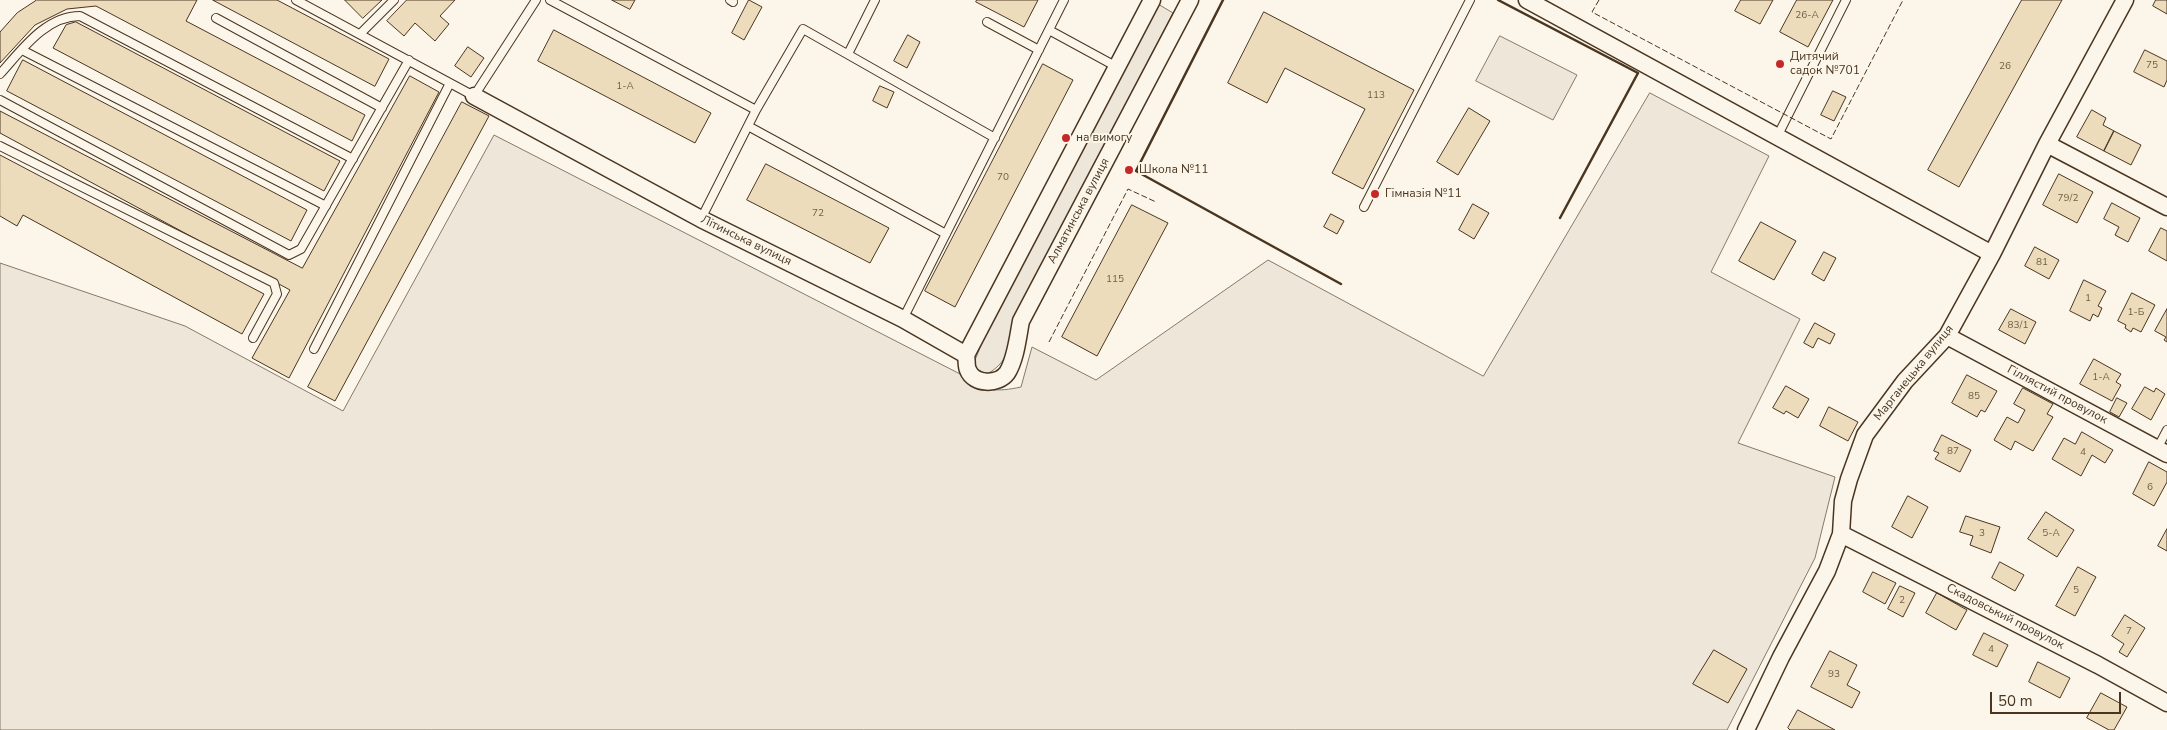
<!DOCTYPE html>
<html>
<head>
<meta charset="utf-8">
<style>
	body { margin:0 }
	#map { position:relative; width:2167px; height:730px; overflow:hidden; background:#fbf6e9; font-family:"Nunito Sans",sans-serif }
	canvas { display:block }
	.scale { position:absolute; left:1990px; top:692px; width:131px; height:22px; box-sizing:border-box; border:2px solid #4a3520; border-top:0; padding-left:6px; font-size:15px; line-height:18px; white-space:nowrap; color:#4a3520; -webkit-text-stroke:4px #fbf6e9; paint-order:stroke }
</style>
</head>
<body>
<div id="map">
<canvas width="2167" height="730"></canvas>
<div class="scale">50 m</div>
</div>
<script>
const context = document.querySelector('canvas').getContext('2d');
context.lineJoin = 'round';
function fillPath(path, color) { context.fillStyle = color; context.fill(path, 'evenodd'); }
function strokePath(path, color, width, dash) { context.strokeStyle = color; context.lineWidth = width; context.lineCap = dash ? 'butt' : 'round'; context.setLineDash(dash || []); context.stroke(path); }
function write(font, color, halo, rows, align = 'center') {
  context.font = font + ' "Nunito Sans",sans-serif'; context.lineWidth = 4; context.setLineDash([]); context.textBaseline = 'middle'; context.strokeStyle = halo; context.fillStyle = color; for (const [text, x, y, turn = 0] of rows) {
    context.save(); context.translate(x, y); context.rotate((+turn || 0) * Math.PI / 180); context.textAlign = isNaN(turn) ? turn : align; if (halo) context.strokeText(text, 0, 0); context.fillText(text, 0, 0); context.restore();
  }
}
const green = new Path2D(`
	M1158,4l15,9 -159,304c-4,25 -3,44 -27,57l-11,-5 -1,-9 22,-55z
	M1500,36l77,39 -24,45 -77,-39z
	M1650,93l119,63 -58,116 89,47 -62,124 97,34 -20,81 -88,172h-1727v-467l185,63 158,85 151,-276 470,241c20,16 33,16 57,11l11,-40 64,33 172,-120 215,116z`);
fillPath(green, '#ede6d9');
strokePath(green, '#887966', 1);
const building = new Path2D(`
	M37,0h160l-11,21 179,94 -13,26 -256,-135 -29,3 -32,16 -35,38v-31l17,-19z
	M213,0h64l112,59 -14,27z
	M345,0h37l-19,18z
	M407,0h48l-15,16 9,8 -14,17 -20,-18 -11,13 -17,-15z
	M612,0h23l-5,9z
	M749,0l13,7 -18,33 -12,-7z
	M977,0h61l-14,27 -48,-25z
	M1741,0h32l-13,24 -25,-13z
	M1797,0h36l-25,47 -28,-15z
	M2022,0h40l-103,187 -31,-17z
	M2156,0h11v14l-14,-8z
	M1264,12l150,78 -51,99 -31,-16 33,-64 -80,-41 -18,35 -39,-20z
	M76,22l264,139 -16,30 -271,-143 13,-23z
	M554,30l157,83 -16,30 -157,-82z
	M908,35l12,7 -13,26 -13,-7z
	M468,47l16,11 -13,19 -16,-11z
	M2145,50l22,11v19l-3,7 -30,-15z
	M23,60l284,150 -16,31 -284,-150z
	M1043,64l30,16 -118,227 -30,-16z
	M410,76l29,16 -150,286 -37,-20 38,-68 -290,-157v-22l302,157z
	M880,86l14,6 -7,16 -14,-7z
	M1833,91l13,6 -12,24 -13,-6z
	M462,102l27,14 -154,285 -27,-14z
	M1469,108l21,13 -32,54 -21,-13z
	M2092,110l14,8 -3,7 11,6 -10,20 -27,-14z
	M2114,131l27,14 -10,20 -27,-14z
	M0,155l264,139 -22,40 -219,-119 -6,11 -17,-10z
	M766,164l123,64 -19,35 -123,-63z
	M2059,174l34,18 -16,31 -34,-18z
	M2112,203l28,15 -12,24 -13,-7 4,-8 -15,-8z
	M1473,204l16,9 -15,26 -15,-9z
	M1132,205l36,18 -71,133 -35,-19z
	M1331,214l13,7 -7,13 -13,-7z
	M1761,222l35,19 -22,39 -35,-19z
	M2161,228l6,3v30l-18,-10z
	M2035,247l24,13 -10,19 -24,-13z
	M1824,252l12,6 -12,23 -12,-7z
	M2084,280l22,11 -8,15 4,2 -4,9 -5,-3 -3,7 -20,-10z
	M2132,293l23,12 -14,27 -8,-4 -2,4 -6,-4 1,-3 -8,-4z
	M2011,309l25,13 -11,22 -26,-14z
	M2167,309v33l-3,-2 2,-3 -11,-6z
	M1815,323l20,11 -5,10 -12,-6 -5,10 -9,-5z
	M2094,359l27,15 -5,8 5,3 -9,16 -32,-17z
	M1967,375l30,16 -12,21 -4,-2 -4,7 -25,-14z
	M1786,386l23,13 -11,19 -12,-7 -2,3 -11,-6z
	M2145,387l9,5 2,-4 9,6 -14,26 -19,-11z
	M2023,388l30,16 -6,10 6,3 -20,34 -18,-10 -4,9 -17,-10 13,-23 11,6 7,-13 -11,-6z
	M2117,398l10,5 -8,14 -9,-5z
	M1829,407l29,15 -10,19 -28,-15z
	M2082,432l31,18 -8,13 -13,-8 -11,21 -29,-17 12,-21 11,6z
	M1942,435l29,15 -11,22 -25,-13 4,-6 -5,-2z
	M2149,462l18,10v10l-13,24 -21,-12z
	M1908,496l20,11 -16,31 -20,-11z
	M2046,512l28,18 -17,27 -29,-18z
	M1966,516l34,11 -9,26 -21,-8 3,-9 -13,-4z
	M2167,529v22l-9,-5z
	M2000,562l24,13 -9,16 -23,-13z
	M2078,567l18,10 -21,39 -19,-10z
	M1873,572l23,11 -11,21 -22,-12z
	M1900,586l15,7 -12,24 -15,-8z
	M1937,593l30,17 -11,20 -30,-17z
	M2125,615l20,13 -18,29 -8,-5 5,-8 -12,-8z
	M1984,633l24,12 -11,22 -24,-12z
	M1714,650l33,19 -19,34 -35,-19z
	M1830,651l27,14 -10,20 13,7 -8,16 -41,-21z
	M2038,662l32,16 -10,20 -31,-16z
	M2101,693l26,14 -13,23h-5l-22,-12z
	M1798,710l37,20h-45l-2,-2z`);
fillPath(building, '#ecdcbc');
strokePath(building, '#4a3520', 1);
const lane = new Path2D(`
	M296,0l178,96 62,-96
	M550,0l206,110 47,-81 192,109
	M730,0l3,2
	M216,18l166,90
	M987,22l52,28
	M1049,30l68,37
	M360,34l34,-34
	M22,50l304,156
	M848,54l27,-54
	M0,74c21,-23 45,-58 80,-58l273,143
	M0,100l289,155 12,-6 108,-189
	M748,126l198,108
	M1777,137l69,-137
	M0,146l274,137 3,11 -24,44
	M1364,207l106,-207
	M701,219l55,-109
	M903,319l161,-319
	M314,349l136,-266
	M2157,449l10,-19`);
const street = new Path2D(`
	M1527,0l465,254
	M474,96l227,123 202,100 63,36
	M2047,144l120,63
	M1947,336l220,118
	M966,355c1,4 0,11 2,15 6,15 30,15 39,3 9,-14 11,-37 14,-52l169,-321
	M966,355l186,-355
	M1841,534l257,131 69,38
	M1746,730l35,-73 46,-86 14,-37 2,-33 6,-22 16,-44 40,-54 42,-45 45,-82 55,-110 78,-144`);
strokePath(lane, '#4a3520', 10);
strokePath(street, '#4a3520', 19);
strokePath(lane, '#fbf6e9', 8);
strokePath(street, '#fbf6e9', 16);
strokePath(new Path2D(`
	M1599,0l-7,12 239,127 72,-139
	M1049,342l79,-153 28,13`), '#4a3520', 1, [6, 2.5]);
strokePath(new Path2D(`
	M1223,0l-87,171 205,113
	M1498,0l140,73 -78,145`), '#4a3520', 2.5);
for (const [x, y, r, color] of [
	[1780,64,5,"#c62828"],
	[1066,138,5,"#c62828"],
	[1129,170,5,"#c62828"],
	[1375,194,5,"#c62828"]
]) { const dot = new Path2D(); dot.arc(x, y, r, 0, 2 * Math.PI); context.fillStyle = color; context.fill(dot); strokePath(dot, '#fbf6e9', 2); }
write('10px', '#725f47', null, [
	["26-А",1807,16],
	["75",2152,66],
	["26",2005,67],
	["1-А",625,87],
	["113",1376,96],
	["70",1003,178],
	["79/2",2068,199],
	["72",818,214],
	["81",2042,263],
	["115",1115,280],
	["1",2088,299],
	["1-Б",2136,313],
	["83/1",2018,326],
	["1-А",2101,378],
	["85",1974,397],
	["87",1953,452],
	["4",2083,453],
	["6",2150,488],
	["3",1982,534],
	["5-А",2051,534],
	["5",2076,591],
	["2",1902,601],
	["7",2129,632],
	["4",1991,650],
	["93",1834,675]
]);
write('12px', '#4a3520', '#fbf6e9', [
	["Дитячий",1790,57],
	["садок №701",1790,71],
	["на вимогу",1076,138],
	["Школа №11",1139,170],
	["Гімназія №11",1385,194]
], 'left');
write('12px', '#4a3520', '#fbf6e9', [
	["Алматинська вулиця",1079,211,-62],
	["Літинська вулиця",746,241,26],
	["Марганецька вулиця",1914,373,-51],
	["Гіллястий провулок",2057,395,28],
	["Скадовський провулок",2005,617,27]
]);
</script>
</body>
</html>
